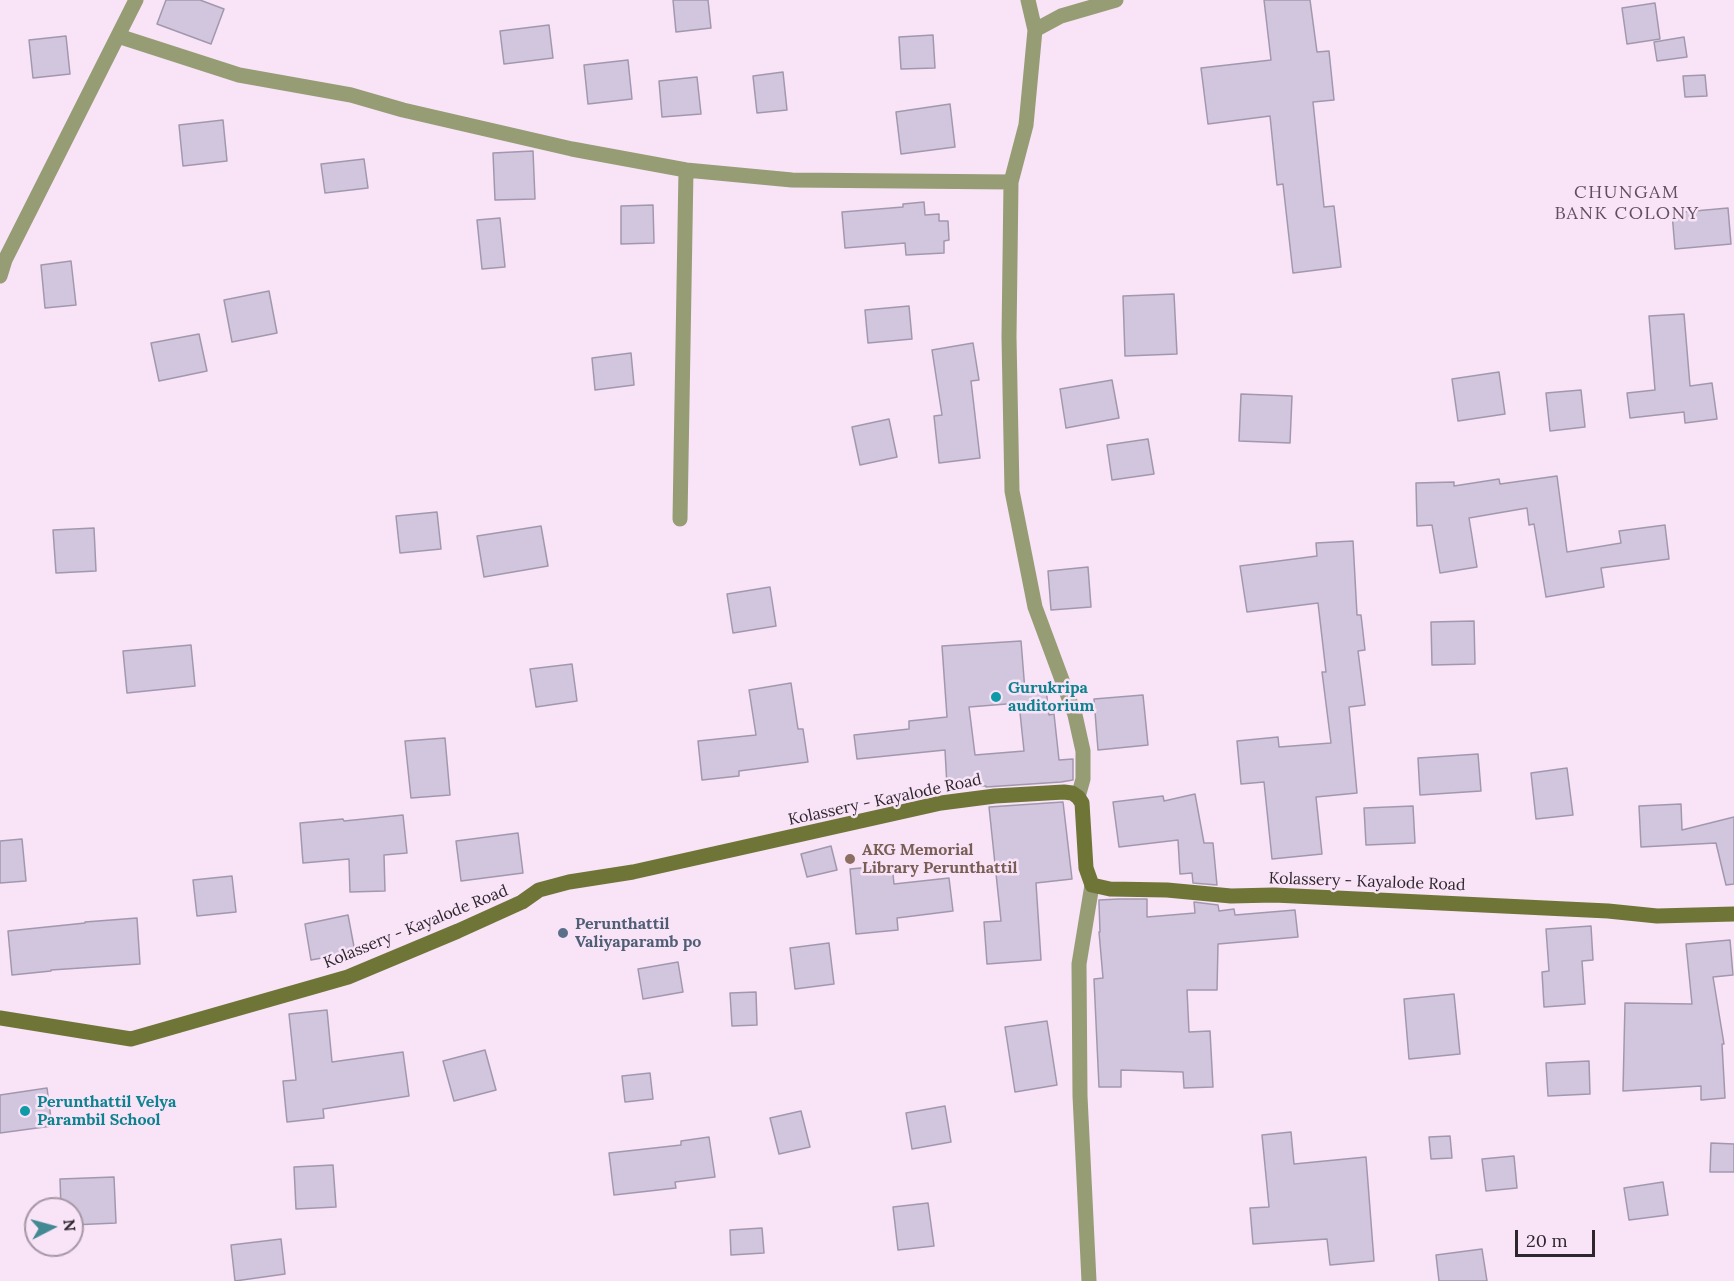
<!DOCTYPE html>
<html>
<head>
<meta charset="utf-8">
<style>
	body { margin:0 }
	#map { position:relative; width:1734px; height:1281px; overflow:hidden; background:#f8e3f7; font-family:Lora,serif }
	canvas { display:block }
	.north { position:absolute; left:24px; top:1197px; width:60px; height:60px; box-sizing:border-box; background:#f8e3f7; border:2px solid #a797a6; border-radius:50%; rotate:84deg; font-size:16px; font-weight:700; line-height:24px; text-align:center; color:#2e262d }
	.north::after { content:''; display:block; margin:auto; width:21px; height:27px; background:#438994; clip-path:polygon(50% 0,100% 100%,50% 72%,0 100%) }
	.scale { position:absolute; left:1515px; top:1230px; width:80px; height:27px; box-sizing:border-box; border:3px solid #2e262d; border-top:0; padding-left:8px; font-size:18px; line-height:21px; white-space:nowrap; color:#2e262d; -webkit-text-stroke:4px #f8e3f7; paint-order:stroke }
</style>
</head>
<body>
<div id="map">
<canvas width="1734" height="1281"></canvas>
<div class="north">N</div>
<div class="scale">20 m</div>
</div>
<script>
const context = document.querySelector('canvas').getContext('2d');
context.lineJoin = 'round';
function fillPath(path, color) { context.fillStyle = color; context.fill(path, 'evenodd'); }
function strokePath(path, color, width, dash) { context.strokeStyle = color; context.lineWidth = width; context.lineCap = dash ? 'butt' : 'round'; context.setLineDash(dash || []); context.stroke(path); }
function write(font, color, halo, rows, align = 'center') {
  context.font = font + ' Lora,serif'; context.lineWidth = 5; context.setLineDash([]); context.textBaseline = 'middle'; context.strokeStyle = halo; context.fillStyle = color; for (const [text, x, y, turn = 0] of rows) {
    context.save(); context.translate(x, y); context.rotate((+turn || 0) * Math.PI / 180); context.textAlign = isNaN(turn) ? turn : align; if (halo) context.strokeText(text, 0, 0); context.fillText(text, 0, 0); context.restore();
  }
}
const building = new Path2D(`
	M166,0h34l24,9 -13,35 -54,-20z
	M673,0h35l3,28 -35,4z
	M1264,0h46l7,52 12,-1 5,49 -21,2 11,105 10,-1 7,61 -48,6 -10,-89 -6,1 -7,-69 -62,8 -7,-56 70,-8z
	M1655,3l5,36 -33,5 -5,-36z
	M549,25l4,33 -49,6 -4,-33z
	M933,35l2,33 -34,1 -2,-32z
	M66,36l4,38 -37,4 -4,-38z
	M1684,37l3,20 -30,4 -3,-19z
	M628,60l4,39 -44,5 -4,-39z
	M783,72l4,38 -30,3 -4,-37z
	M1705,75l2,21 -22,1 -2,-21z
	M697,77l4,37 -39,3 -3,-36z
	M950,104l5,43 -54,7 -5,-42z
	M223,120l4,41 -44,5 -4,-41z
	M533,151l2,48 -40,1 -2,-47z
	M364,159l4,29 -43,5 -4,-29z
	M924,202l1,13 14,-1v7h9l1,19 -5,1v12l-38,2 -1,-12 -60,5 -3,-36 61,-5v-3z
	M653,205l1,38 -33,1v-38z
	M1728,208l3,36 -56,5 -3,-36z
	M500,218l5,49 -23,2 -5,-49z
	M71,261l5,44 -31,3 -4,-43z
	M269,291l8,42 -45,9 -8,-42z
	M1174,294l3,60 -52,2 -2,-60z
	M909,306l3,33 -44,4 -3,-33z
	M1684,314l6,72 22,-3 5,36 -32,4 -1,-11 -54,6 -3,-25 28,-3 -6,-74z
	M199,334l8,37 -48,10 -8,-38z
	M973,343l6,37 -8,1 9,77 -41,5 -5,-47 8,-1 -10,-65z
	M631,353l3,32 -39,5 -3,-32z
	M1499,372l6,42 -47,7 -6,-42z
	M1112,380l7,38 -53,10 -6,-39z
	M1581,390l4,37 -35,4 -4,-38z
	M1241,394l51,2 -2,47 -51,-2z
	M889,419l8,38 -37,8 -8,-38z
	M1148,439l6,35 -42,6 -5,-35z
	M1557,476l10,76 54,-9 -2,-12 46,-6 4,34 -68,9 3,19 -58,10 -12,-73 -5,1 -2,-17 -58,10 8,49 -37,6 -8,-48 -15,1 -1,-43 38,-1v4l45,-7 1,5z
	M437,512l4,37 -41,4 -4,-37z
	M541,526l7,40 -64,11 -7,-41z
	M94,528l2,43 -40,2 -3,-43z
	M1353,541l4,74h4l4,35 -7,1 7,54 -16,2 8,86 -41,4 6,57 -50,5 -8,-77 -23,2 -4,-43 41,-4 1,10 52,-4 -9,-71h4l-8,-69 -71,9 -7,-46 77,-10 -1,-13z
	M1088,567l3,40 -40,3 -3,-39z
	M770,587l6,39 -43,7 -6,-39z
	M1474,621l1,43 -43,1 -1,-43z
	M1021,641l4,50 21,-2 3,26 5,-1 5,46 14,-1v21l-12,2 -75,5v-1h-11v-3l-28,3 -2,-36 -88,9 -3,-24 55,-6v-8l38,-4 -5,-71zM1019,703l5,48 -49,4 -6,-48z
	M191,645l4,41 -68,7 -4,-42z
	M572,664l5,37 -41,6 -6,-38z
	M791,683l7,46h5l5,33 -69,9v5l-37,4 -4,-39 58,-6 -7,-45z
	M1143,695l5,50 -50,5 -4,-51z
	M445,738l5,57 -39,3 -6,-57z
	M1478,754l3,37 -61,4 -2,-37z
	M1567,768l6,47 -37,4 -5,-46z
	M1195,794l9,49h9l4,42 -24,-2 -1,-10 -12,1 -2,-34 -59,7 -6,-45 50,-6 1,5z
	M1063,802l9,77 -36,4 5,77 -54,4 -3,-42 17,-1 -12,-114z
	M1681,804l1,26 52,-13v67l-8,1 -10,-42 -75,4 -2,-41z
	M1413,806l2,37 -49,2 -2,-37z
	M403,815l4,38 -23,2 1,36 -35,1 -1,-33 -46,4 -3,-40 43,-4 1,2z
	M518,833l5,40 -62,8 -5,-40z
	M22,839l4,42 -26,2v-42z
	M831,846l6,24 -30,7 -6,-23z
	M892,865l2,19 55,-6 4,33 -56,7 1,12 -42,4 -6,-65z
	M232,876l4,36 -39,4 -4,-36z
	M1119,899h28v18l48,-4 -1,-11 24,3 1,6 15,-2 1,6 60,-5 3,27 -80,7 -1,46h-30l2,42 21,-1 3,56 -29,1 -1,-16 -62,-2v17h-22l-5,-108 9,-1 -4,-46h1l-1,-29v-3z
	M348,915l7,37 -44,8 -6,-36z
	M137,918l3,46 -89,6v1l-39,4 -4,-44 77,-8v-1z
	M1591,926l2,34 -11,1 3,43 -41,3 -2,-35 7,-1 -3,-42z
	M1730,940l3,35 -20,2 11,67h-2l3,54 -24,2v-14l-78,5 2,-88 67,1 -6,-60z
	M829,943l5,41 -39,5 -5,-41z
	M678,962l5,30 -40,7 -5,-30z
	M756,992l1,33 -25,1 -2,-33z
	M1454,994l6,60 -51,5 -5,-60z
	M327,1010l5,52 71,-10 6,44 -86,13 1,9 -37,4 -4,-41 13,-1 -7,-66z
	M1047,1021l10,64 -42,7 -10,-65z
	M485,1050l11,40 -42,11 -11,-40z
	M1589,1061l1,33 -42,2 -2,-33z
	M650,1073l3,26 -28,3 -3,-26z
	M47,1088l5,38 -52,7v-38z
	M945,1106l6,36 -39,7 -6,-36z
	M801,1111l9,36 -31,7 -9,-36z
	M1291,1132l3,32 72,-7 8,104 -44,4 -3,-26 -74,5 -3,-36 19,-1 -7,-72z
	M1450,1136l2,22 -21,1 -2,-22z
	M709,1137l6,40 -40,5 1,6 -62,7 -5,-42 72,-8v-4z
	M1711,1143l23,1v28h-24z
	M1514,1156l3,32 -31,3 -4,-32z
	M333,1165l3,42 -40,2 -2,-42z
	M114,1177l2,46 -44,2v-16h-11l-1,-30z
	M1663,1182l5,33 -39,5 -5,-32z
	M928,1203l6,43 -36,4 -5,-43z
	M762,1228l2,25 -33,2 -1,-25z
	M281,1239l4,35 -50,7 -4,-36z
	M1482,1249l5,32h-48l-3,-26z`);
fillPath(building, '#d1c6dd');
strokePath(building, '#a298ae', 1.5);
strokePath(new Path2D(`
	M1028,0l7,30
	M118,36l121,39 112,20 52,15 169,39 114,21 106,10 219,2
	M0,276l5,-16 131,-260
	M680,519l6,-349
	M1078,797l5,-18v-28l-8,-36 -40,-108 -23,-116 -3,-154 2,-155 15,-57 9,-95 26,-14 55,-16
	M1089,1281l-9,-185 -1,-132 13,-79`), '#969c73', 15);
strokePath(new Path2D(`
	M0,1018l131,21 217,-62 110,-46 64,-29 17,-12 30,-8 64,-10 308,-69 54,-7 69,-4 8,1 6,4 4,6 4,65 6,17 18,4 57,1 64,6 43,-1 334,16 49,5 77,-2`), '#6f7536', 15);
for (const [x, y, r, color] of [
	[996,697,6,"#0f9aa8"],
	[850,859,6,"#8d6e63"],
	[563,933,6,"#5c6f8a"],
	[25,1111,6,"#0f9aa8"]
]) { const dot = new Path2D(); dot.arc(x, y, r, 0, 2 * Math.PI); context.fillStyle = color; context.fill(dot); strokePath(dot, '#f8e3f7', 2); }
write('bold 16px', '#0d838f', '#f8e3f7', [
	["Gurukripa",1008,688],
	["auditorium",1008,706],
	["Perunthattil Velya",37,1102],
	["Parambil School",37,1120]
], 'left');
write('16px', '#2e262d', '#f8e3f7', [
	["Kolassery - Kayalode Road",885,800,-12],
	["Kolassery - Kayalode Road",1367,882,2],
	["Kolassery - Kayalode Road",416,927,-22]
]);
write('bold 16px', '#785e54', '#f8e3f7', [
	["AKG Memorial",862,850],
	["Library Perunthattil",862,868]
], 'left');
write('bold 16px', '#4e5e75', '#f8e3f7', [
	["Perunthattil",575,924],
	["Valiyaparamb po",575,942]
], 'left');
context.letterSpacing = '1.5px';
write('18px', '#604e5f', '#f8e3f7', [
	["CHUNGAM",1627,193],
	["BANK COLONY",1627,214]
]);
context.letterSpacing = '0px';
</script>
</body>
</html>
